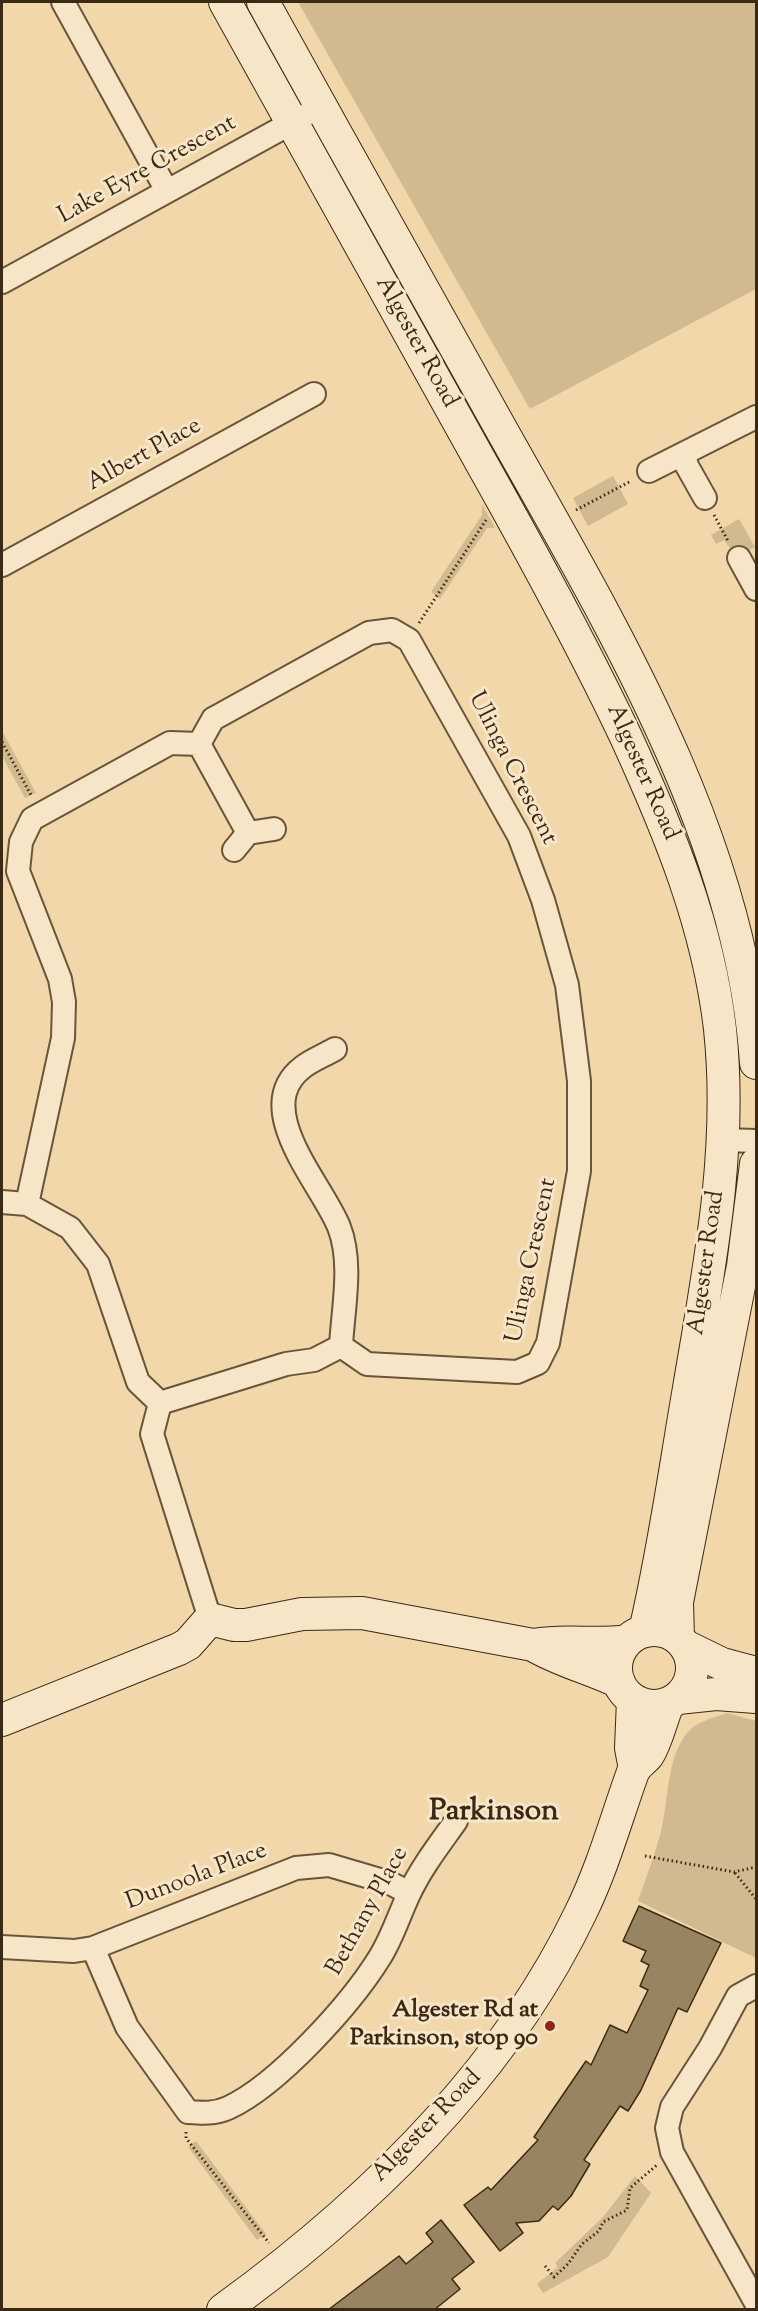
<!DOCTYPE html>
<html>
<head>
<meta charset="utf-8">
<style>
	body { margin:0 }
	#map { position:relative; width:758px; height:2311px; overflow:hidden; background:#f1d7a9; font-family:"Sorts Mill Goudy",serif }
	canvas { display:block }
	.frame { position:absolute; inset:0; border:3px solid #3a2a15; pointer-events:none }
</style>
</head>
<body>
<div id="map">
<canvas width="758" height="2311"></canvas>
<div class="frame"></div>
</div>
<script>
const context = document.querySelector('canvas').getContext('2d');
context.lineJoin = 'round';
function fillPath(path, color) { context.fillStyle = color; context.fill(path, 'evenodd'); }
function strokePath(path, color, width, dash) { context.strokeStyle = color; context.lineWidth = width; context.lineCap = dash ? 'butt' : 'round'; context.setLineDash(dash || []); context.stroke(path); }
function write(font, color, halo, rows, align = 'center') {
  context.font = font + ' "Sorts Mill Goudy",serif'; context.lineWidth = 6; context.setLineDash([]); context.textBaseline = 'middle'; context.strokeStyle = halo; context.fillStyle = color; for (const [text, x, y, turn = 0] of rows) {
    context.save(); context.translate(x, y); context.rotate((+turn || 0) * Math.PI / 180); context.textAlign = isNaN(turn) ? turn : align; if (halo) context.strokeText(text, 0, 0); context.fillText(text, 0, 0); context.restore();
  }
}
fillPath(new Path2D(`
	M298,2h458v287l-226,120z
	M613,476l15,28 -40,22 -15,-28z
	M482,504l13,24h-8l-47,71 -9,-7 51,-77z
	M739,519l16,28 -18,10 -13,-17 -8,4 -5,-9z
	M2,731l34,62 -11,5 -23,-42z
	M727,1713l29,8v237l-118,-57c8,-23 17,-47 23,-70 8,-31 5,-72 26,-98 9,-12 27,-15 40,-20z
	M196,2141l70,93 -9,6 -69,-93z
	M635,2176l16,17 -43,64 -65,36 -6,-9 21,-17 -3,-4 48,-46z`), '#d2ba90');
const building = new Path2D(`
	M639,1906l82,37 -34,69 -9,-4 -37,82 -13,21 -8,-5 -36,54 6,4 -19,32 -13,14 -5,-4 -14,15 -23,2 7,10 -23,18 -36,-46 24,-18 3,3 47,-50 -4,-3 52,-76 5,4 19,-40 17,8 21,-43 -8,-4 9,-21 -8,-4 5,-10 -23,-10z
	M441,2220l33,42 -22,17 8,10 -26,21h-106l71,-54 7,8 27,-22 -7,-9z`);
fillPath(building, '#998462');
strokePath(building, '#3a2a15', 1.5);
const street = new Path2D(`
	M63,2l104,189
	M2,282l302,-166
	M684,455l3,11 18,32
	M649,471l107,-54
	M739,558l17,31
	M2,565l312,-171
	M199,744l49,89
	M234,850l14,-17 26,-4
	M335,1049c-10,6 -23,11 -32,18 -54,41 19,117 36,160 14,36 4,81 2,119
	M724,1140l32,1
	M2,1202l25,2 43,24 28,36 40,118 22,21 -8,31 58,185
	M27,1204l36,-166 1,-36 -4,-23 -42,-108 3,-29 11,-23 138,-76 29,1 14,-25 156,-86 23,-3 17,10 110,196 24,64 24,85 12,96v90l-31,172 -10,20 -21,9 -150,-8 -26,-18 -27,14 -28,4 -126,39
	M2,1947l72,4 19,-3 203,-80 33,-3 61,18 19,10
	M93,1948l34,79 61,85c14,1 27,2 40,-4 50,-23 123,-104 152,-151 12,-19 19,-42 29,-63 12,-26 30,-49 47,-73
	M756,1986l-18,10 -28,52 -38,59 -5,21 5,24 84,151`);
const secondary = new Path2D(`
	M225,2c85,154 171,308 257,462 50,89 100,180 144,273 43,94 82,188 94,292 13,121 -11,240 -31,359 -14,81 -25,162 -44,243
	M263,2c80,145 161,289 242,434 108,192 236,403 251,627
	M616 1668a38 38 0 1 1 76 0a38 38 0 1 1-76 0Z
	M678,1638l-1,-36 66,-336 13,-102
	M534,1645c32,-6 61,1 93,-4
	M685,1646l37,18 34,9
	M678,1698l38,-4 40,3
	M633,1700l-2,48 4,21
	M2,1720l177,-71 9,-5 22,-25 24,6h12l56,-11 60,-1 171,32c27,16 57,23 86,37
	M223,2310c145,-105 280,-235 358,-398 22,-45 35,-93 52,-140 3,-7 10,-11 15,-17 9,-14 13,-35 20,-51`);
strokePath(street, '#68553a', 26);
strokePath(secondary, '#3a2a15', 34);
strokePath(new Path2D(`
	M576,510l55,-29
	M714,515l14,26
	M419,623l67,-103
	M2,742l29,53
	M645,1856l89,16 22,-5
	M735,1873l21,26
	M186,2132v6l83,105
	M545,2266l9,11 14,-13 14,-20 17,-13 4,-9 24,-12 3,-22 27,-23`), '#3a2a15', 3, [1.5, 3]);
strokePath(street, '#f6e5c7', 22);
strokePath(secondary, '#f6e5c7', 32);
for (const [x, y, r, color] of [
	[550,2026,6,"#8f2418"]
]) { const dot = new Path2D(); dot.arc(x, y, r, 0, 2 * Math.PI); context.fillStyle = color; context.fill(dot); strokePath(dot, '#f6e5c7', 2); }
write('24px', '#3a2a15', '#f6e5c7', [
	["Lake Eyre Crescent",148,171,-29],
	["Algester Road",415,343,61],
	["Albert Place",145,456,-29],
	["Ulinga Crescent",511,769,63],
	["Algester Road",641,773,66],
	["Ulinga Crescent",533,1261,-78],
	["Algester Road",708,1263,-82],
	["Dunoola Place",197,1878,-21],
	["Bethany Place",369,1912,-61],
	["Algester Road",428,2127,-46]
]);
write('bold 24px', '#3a2a15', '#f6e5c7', [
	["Algester Rd at",538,2012],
	["Parkinson, stop 90",538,2040]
], 'right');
write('bold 30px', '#3a2a15', '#f6e5c7', [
	["Parkinson",494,1814]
]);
</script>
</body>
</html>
